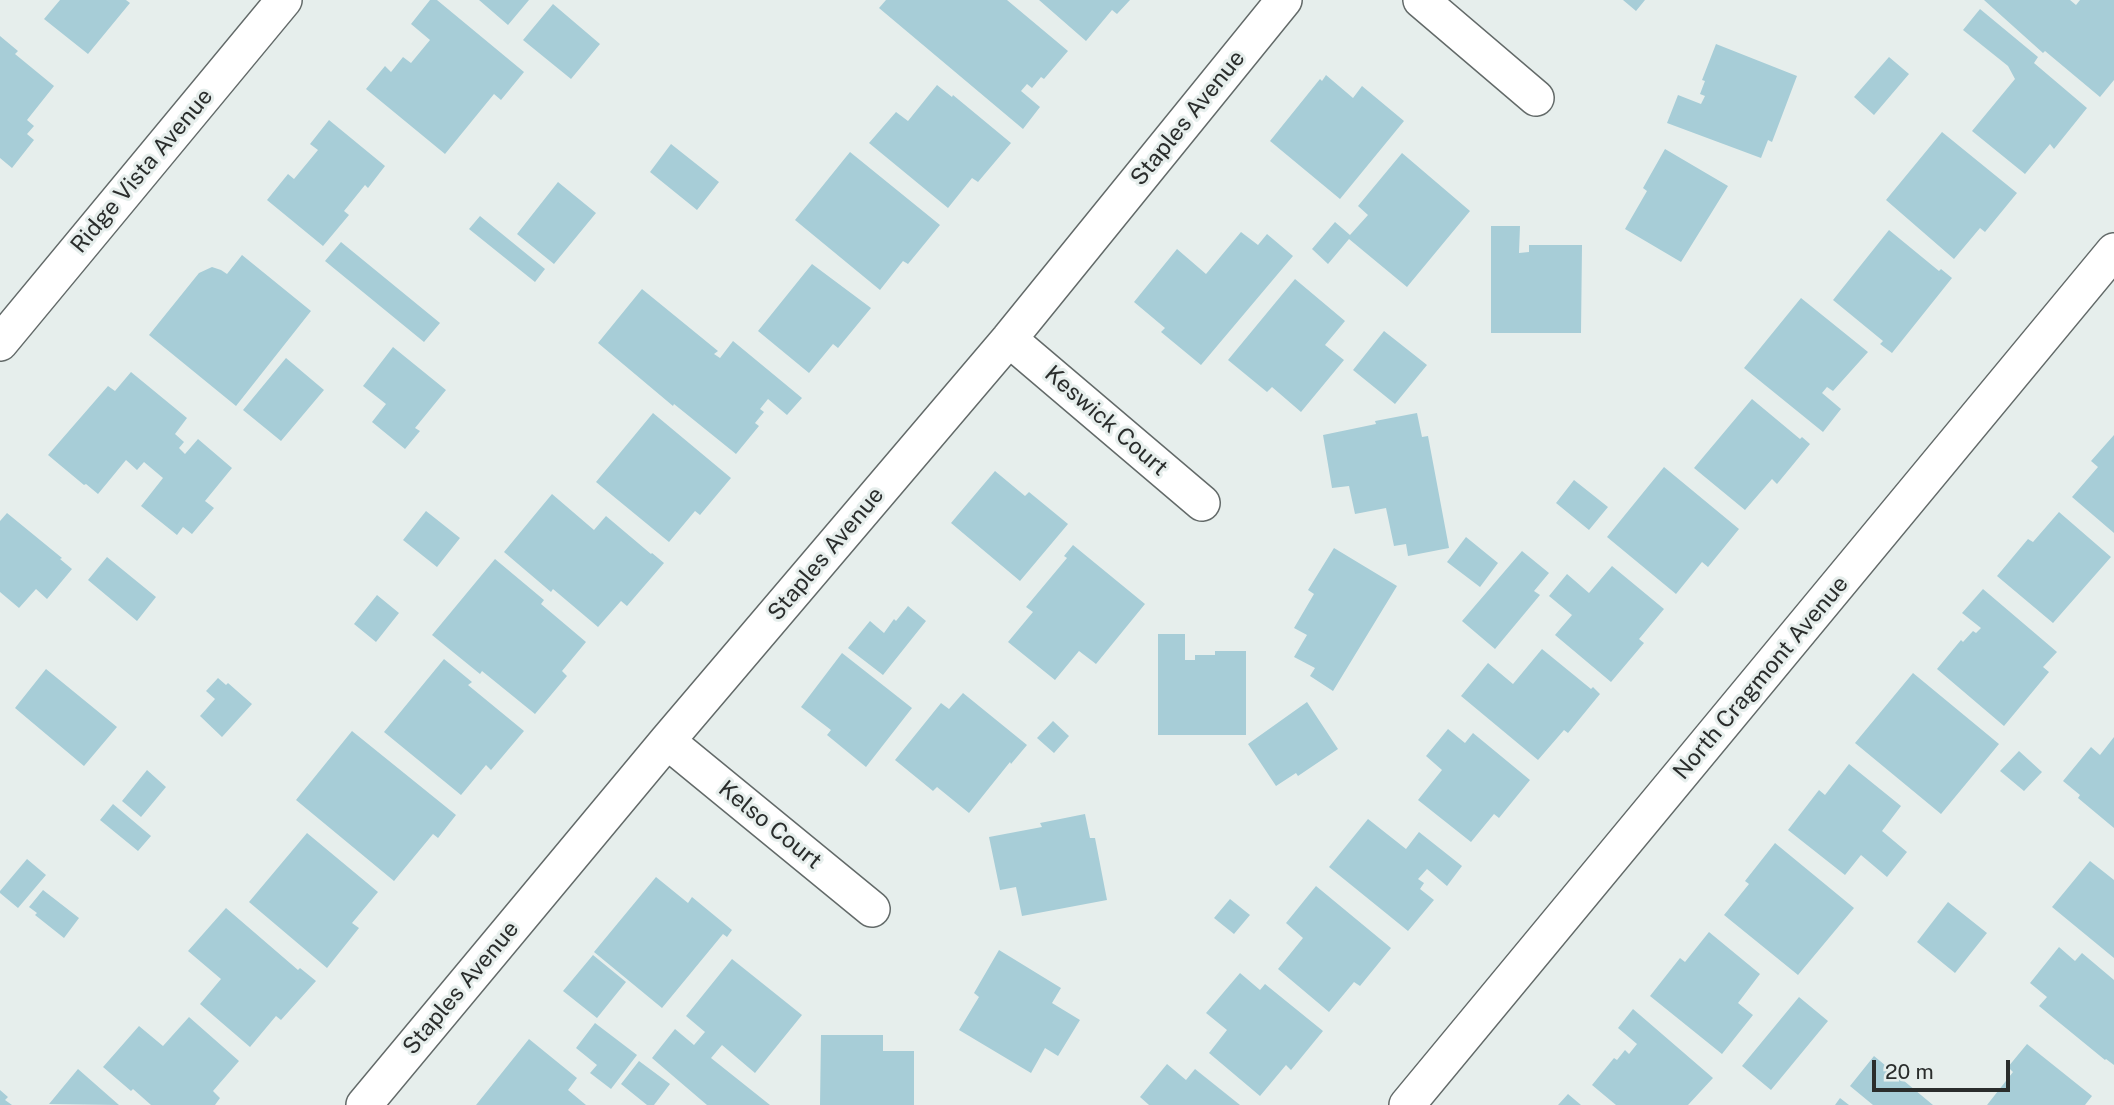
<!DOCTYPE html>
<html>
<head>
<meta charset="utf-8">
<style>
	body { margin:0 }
	#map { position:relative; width:2114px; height:1105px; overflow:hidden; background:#e6eeec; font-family:"Public Sans",sans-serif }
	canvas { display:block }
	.scale { position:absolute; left:1872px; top:1060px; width:138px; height:32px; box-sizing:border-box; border:4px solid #2a2d2c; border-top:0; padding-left:9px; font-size:21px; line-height:24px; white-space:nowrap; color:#2a2d2c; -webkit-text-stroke:5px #e6eeec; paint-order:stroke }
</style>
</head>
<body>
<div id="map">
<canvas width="2114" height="1105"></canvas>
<div class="scale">20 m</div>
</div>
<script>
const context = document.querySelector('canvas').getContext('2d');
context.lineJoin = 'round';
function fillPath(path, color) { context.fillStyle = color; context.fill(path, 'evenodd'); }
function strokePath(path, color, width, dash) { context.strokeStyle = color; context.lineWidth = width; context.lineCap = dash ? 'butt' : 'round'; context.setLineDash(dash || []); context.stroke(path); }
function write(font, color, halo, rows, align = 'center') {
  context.font = font + ' "Public Sans",sans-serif'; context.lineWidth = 6; context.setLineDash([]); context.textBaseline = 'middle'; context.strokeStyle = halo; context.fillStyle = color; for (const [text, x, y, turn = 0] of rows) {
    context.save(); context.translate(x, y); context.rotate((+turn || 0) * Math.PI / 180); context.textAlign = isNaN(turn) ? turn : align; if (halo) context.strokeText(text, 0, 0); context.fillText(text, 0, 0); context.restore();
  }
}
fillPath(new Path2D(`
	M60,0h66l4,3 -42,51 -44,-35z
	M430,0h7l87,72 -23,28 -7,-6 -49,60 -79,-65 19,-23 6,6 12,-15 8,6 19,-23 -19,-16z
	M479,0h50l-21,25z
	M886,0h121l61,51 -24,28 -3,-2 -9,11 -5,-4 -6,7 19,16 -17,22 -144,-121z
	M1039,0h91l-13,14 -5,-4 -26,31z
	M1623,0h22l-9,11z
	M1984,0h86l6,5 4,-5h34v80l-14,17 -55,-46 -2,2z
	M553,4l47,40 -29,35 -48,-39z
	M1980,9l58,48 -4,6 53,45 -33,41 -4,-5 -25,30 -53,-43 43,-52 -7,-13 -45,-36z
	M0,36l18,15 -3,3 39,32 -27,34 7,6 -7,8 7,6 -22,28 -12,-10z
	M1716,44l81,32 -25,66 -4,-2 -7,18 -94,-35 11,-28 23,9 4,-8 -5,-2 5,-13 -3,-1z
	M1889,57l20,17 -35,41 -20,-18z
	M1326,75l27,23 9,-12 42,35 -64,78 -70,-58 50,-62 2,2z
	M937,85l15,12 1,-2 58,48 -33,39 -6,-4 -24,30 -79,-65 27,-31 12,9z
	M329,120l56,46 -17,22 -3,-3 -21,26 5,4 -26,31 -56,-46 21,-26 6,5 24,-29 -8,-6z
	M1942,132l75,61 -32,39 -5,-4 -26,31 -68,-59z
	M671,144l48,38 -22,28 -47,-38z
	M1665,149l63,37 -47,76 -56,-33 22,-38 -4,-3z
	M850,152l90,73 -32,39 -5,-3 -23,29 -85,-70z
	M1402,153l68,58 -63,76 -58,-48 -21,25 -16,-15 23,-27 15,13 18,-20 -10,-9z
	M558,182l38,31 -42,51 -37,-30z
	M480,216l65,53 -10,13 -66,-53z
	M1491,226h29l-1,27 10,-1v-7h53l-1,88h-90z
	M1889,230l50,41 2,-2 11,9 -60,75 -12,-9 3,-3 -50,-41z
	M1241,232l17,13 9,-11 26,22 -92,109 -40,-33 4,-4 -31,-26 43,-53 29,25z
	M341,242l99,81 -16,19 -99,-81z
	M242,255l69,56 -75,95 -87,-71 50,-62 13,-6 9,3 6,4z
	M812,264l59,44 -33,40 -5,-4 -24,29 -51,-42z
	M1295,279l50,42 -20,24 19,15 -43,52 -29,-25 -5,5 -39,-32z
	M642,289l76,62 -4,3 6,4 13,-17 69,57 -15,17 -19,-16 -8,10 4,3 -9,11 4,3 -23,28 -62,-50 -1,2 -75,-63z
	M1801,298l67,54 -35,39 -6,-4 -5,6 19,16 -18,23 -79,-64z
	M1384,331l43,34 -32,39 -42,-34z
	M393,347l53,43 -31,38 5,3 -15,18 -33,-27 14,-18 -23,-18z
	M286,358l38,32 -43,51 -38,-31z
	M131,372l56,46 -12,16 9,8 -5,6 6,6 13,-15 34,29 -27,33 9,7 -22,26 -9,-7 -6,8 -36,-29 22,-28 -19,-16 -7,8 -11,-10 -28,34 -12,-10 -2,1 -36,-30 60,-69 7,5z
	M1752,399l48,40 2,-2 8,7 -33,40 -5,-5 -27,31 -51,-42z
	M653,413l78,65 -31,37 -5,-4 -26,31 -73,-60z
	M1417,413l5,24 6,-1 21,112 -41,8 -2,-12 -12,2 -8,-38 -31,6 -6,-28 -17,2 -9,-53 53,-11 -1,-3z
	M2114,435v98l-42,-36 26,-30 -7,-6z
	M1664,467l75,62 -31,38 -6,-5 -26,32 -69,-57z
	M995,471l30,25 4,-4 39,32 -48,57 -69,-58z
	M1574,480l34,27 -19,23 -33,-27z
	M552,494l42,36 12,-14 45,38 1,-1 12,10 -37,43 -6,-5 -23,26 -45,-38 -2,3 -47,-40z
	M426,511l34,27 -23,29 -34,-27z
	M2059,512l52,45 -58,66 -56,-47 31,-37 5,3z
	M7,513l55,45 -2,1 12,10 -25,30 -11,-10 -17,19 -19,-16v-71z
	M1466,537l32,26 -18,24 -33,-25z
	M1073,545l72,59 -49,60 -17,-13 -24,29 -47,-38 25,-30 -7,-5 41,-49 -3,-2z
	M1334,548l63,38 -64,105 -23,-15 5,-8 -21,-11 13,-22 -13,-7 20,-34 -6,-4z
	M1522,551l27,22 -15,18 6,4 -45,54 -33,-28z
	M107,557l49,40 -19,24 -49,-41z
	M495,559l49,41 -3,4 45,38 -24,29 5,5 -32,38 -53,-43 -2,3 -48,-39z
	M1612,566l52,43 -25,30 5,4 -33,39 -56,-47 17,-20 -23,-19 18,-22 22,19z
	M1983,589l74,63 -14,15 6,5 -45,54 -67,-57 24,-29 2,2 10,-11 3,2 5,-5 -19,-15z
	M377,595l22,18 -23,29 -22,-18z
	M908,606l18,15 -43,54 -35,-27 22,-27 14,12 10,-14 2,2z
	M1158,634h27v26h10v-5h20v-4h31v84h-88z
	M1542,649l49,40 2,-2 7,7 -32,39 -4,-3 -26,30 -77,-64 27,-33 25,21z
	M842,653l70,55 -46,59 -39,-32 4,-5 -30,-23z
	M444,659l28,23 -4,3 56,46 -33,39 -5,-5 -25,30 -77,-63z
	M46,669l71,58 -33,39 -69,-58z
	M1913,673l86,71 -58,70 -86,-71z
	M218,678l8,7 2,-2 24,21 -30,33 -22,-21 15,-17 -9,-8z
	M963,693l64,52 -16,19 -1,-2 -41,51 -32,-26 -4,4 -38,-31 46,-57 8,6z
	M1307,702l31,47 -40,27 -2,-3 -20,13 -28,-42z
	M1053,721l16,15 -15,17 -17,-15z
	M1448,729l17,14 8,-10 57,47 -31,38 -5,-4 -23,28 -53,-42 24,-30 -16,-14z
	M352,731l104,84 -18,23 -5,-4 -39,47 -98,-81z
	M2114,737v91l-36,-30 2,-3 -17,-14 28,-34 9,8z
	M2019,751l23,21 -18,19 -24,-20z
	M1849,764l52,42 -19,25 25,21 -20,25 -26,-22 -16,20 -57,-45 31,-40 6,5z
	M147,770l19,17 -25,30 -19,-16z
	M113,804l38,32 -13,15 -38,-31z
	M1085,814l5,24h5l12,62 -85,16 -6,-29 -16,3 -11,-53 53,-10 -2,-4z
	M1368,819l38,30 13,-17 43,34 -15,20 -20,-17 -9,10 6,4 -4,6 14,11 -26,31 -79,-64z
	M307,833l71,59 -26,31 7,5 -32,40 -78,-66z
	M1775,843l79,65 -56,67 -74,-60 25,-31 -4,-3z
	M27,859l19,16 -28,33 -18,-15v-2z
	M2090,861l24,19v78l-62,-51z
	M656,877l32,26 4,-6 40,33 -5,7 -4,-3 -61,74 -68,-56z
	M1316,886l75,62 -31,38 -6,-4 -25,30 -51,-43 25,-31 -17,-15z
	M43,890l36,28 -15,20 -29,-23 2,-2 -8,-6z
	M1230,899l20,16 -16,19 -20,-16z
	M1948,902l39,31 -32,40 -38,-31z
	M226,908l72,62 2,-2 16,13 -35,39 -5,-4 -26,31 -50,-43 21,-25 -33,-28z
	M1709,932l51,42 -22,29 15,12 -31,39 -72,-58 30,-38 5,4z
	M2059,947l16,14 7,-8 32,27v85l-8,-6 -1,1 -66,-54 8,-9 -17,-14z
	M999,950l62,38 -9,15 28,17 -22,36 -13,-8 -14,25 -72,-43 20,-33 -5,-4z
	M593,955l33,27 -29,36 -34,-27z
	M732,959l70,56 -47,58 -33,-28 -11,13 59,47h-63l-55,-47 23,-29 19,16 11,-13 -19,-16z
	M1240,973l20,17 5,-6 58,47 -32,39 -5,-5 -26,31 -51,-43 18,-23 -21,-17z
	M1799,997l29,24 -57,69 -29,-24z
	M1633,1009l80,69 -25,27h-72l-24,-20 22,-27 3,2 8,-10 4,4 8,-10 -19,-16z
	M189,1017l50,44 -26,30 7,7 -5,7h-64l-18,-16 -2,2 -28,-24 36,-41 24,20z
	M595,1023l42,32 -26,34 -21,-16 7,-8 -21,-17z
	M821,1035h62v16h31v54h-94z
	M529,1039l48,39 -9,12 18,15h-110z
	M2027,1044l65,52 -7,9h-98l26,-33 -5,-5z
	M1874,1056l59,49h-60l-23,-19z
	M639,1061l31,23 -16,21h-7l-26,-21z
	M1167,1064l19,16 9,-11 45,36h-91l-9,-8z
	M78,1069l41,36 -70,-1z
	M0,1090l8,7 -3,3 7,5h-12z
	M1568,1094l13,11h-23z
	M1840,1098l9,7h-14z`), '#a7cdd7');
const street = new Path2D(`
	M1421,0l115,98
	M1009,339l193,164
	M0,343l284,-343
	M667,741l205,168
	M364,1105l303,-364 342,-402 275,-339
	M1407,1105l707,-854`);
strokePath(street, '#636a69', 38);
strokePath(street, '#fff', 35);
write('23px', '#2a2d2c', '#e6eeec', [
	["Staples Avenue",1188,118,-51],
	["Ridge Vista Avenue",142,171,-50],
	["Keswick Court",1106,421,41],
	["Staples Avenue",826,554,-50],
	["North Cragmont Avenue",1761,678,-50],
	["Kelso Court",770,825,39],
	["Staples Avenue",461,988,-50]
]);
</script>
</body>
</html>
